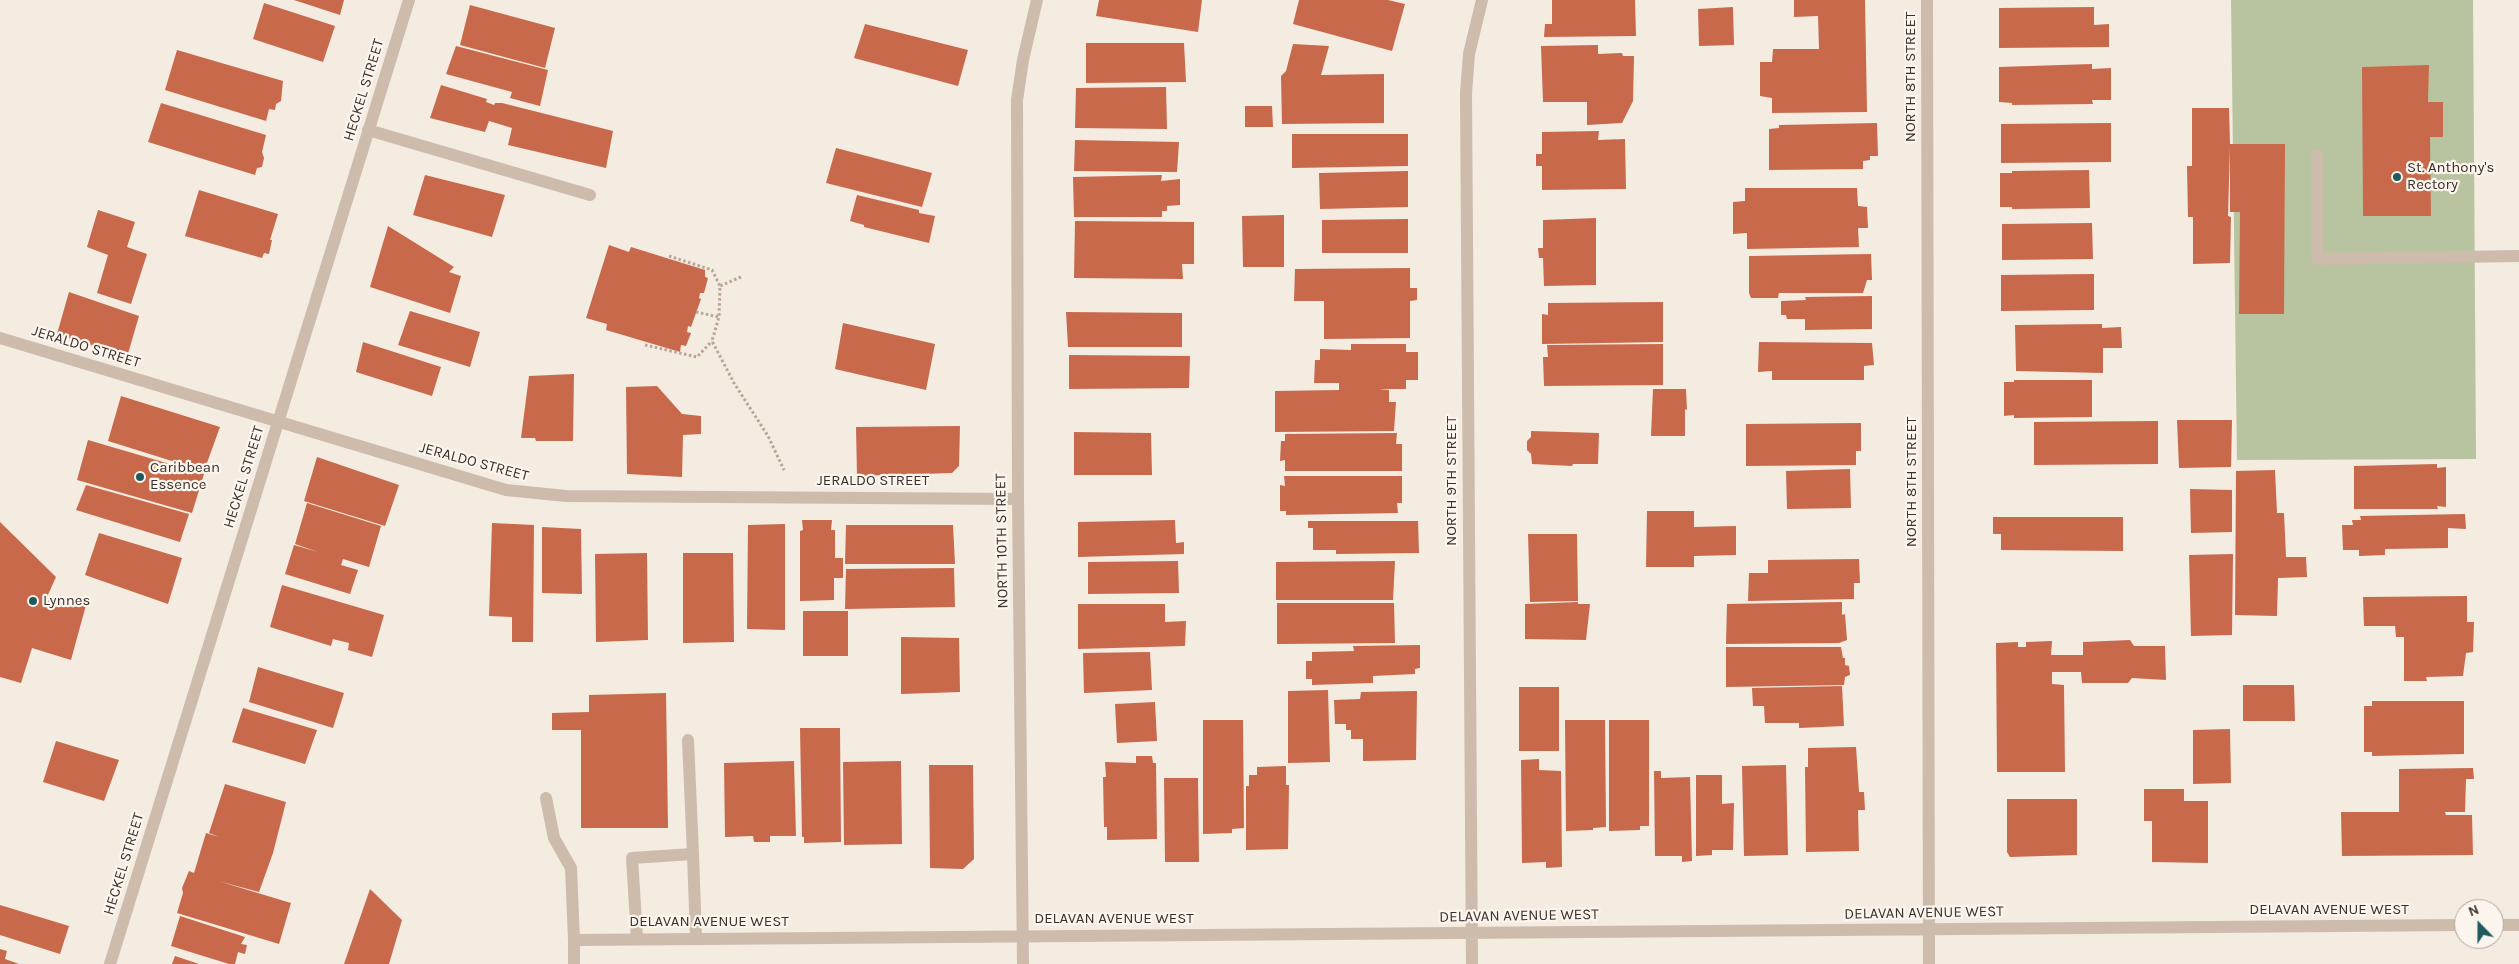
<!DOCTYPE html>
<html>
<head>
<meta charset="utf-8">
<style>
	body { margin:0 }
	#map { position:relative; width:2519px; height:964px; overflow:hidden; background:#f4ebe1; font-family:Karla,sans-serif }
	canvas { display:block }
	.north { position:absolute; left:2454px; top:899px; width:50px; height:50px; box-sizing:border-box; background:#fbf5ee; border:1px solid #aea6a0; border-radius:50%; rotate:338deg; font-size:14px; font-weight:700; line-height:20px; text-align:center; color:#3b302b }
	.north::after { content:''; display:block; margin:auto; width:18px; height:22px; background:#1f5a5e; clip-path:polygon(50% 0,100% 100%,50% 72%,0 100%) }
</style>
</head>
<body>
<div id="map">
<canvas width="2519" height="964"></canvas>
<div class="north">N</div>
</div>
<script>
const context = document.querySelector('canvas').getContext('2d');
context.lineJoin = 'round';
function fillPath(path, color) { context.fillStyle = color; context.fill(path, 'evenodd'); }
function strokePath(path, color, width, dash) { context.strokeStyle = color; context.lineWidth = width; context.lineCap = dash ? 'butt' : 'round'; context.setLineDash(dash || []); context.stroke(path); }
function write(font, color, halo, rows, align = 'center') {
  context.font = font + ' Karla,sans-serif'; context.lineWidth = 4.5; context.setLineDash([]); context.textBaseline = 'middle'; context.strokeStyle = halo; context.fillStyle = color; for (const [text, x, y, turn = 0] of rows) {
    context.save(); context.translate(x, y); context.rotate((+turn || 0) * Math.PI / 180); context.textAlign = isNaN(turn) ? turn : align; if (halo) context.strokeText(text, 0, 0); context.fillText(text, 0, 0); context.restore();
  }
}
fillPath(new Path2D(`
	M2231,0h242l3,459 -239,1z`), '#b8c4a0');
fillPath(new Path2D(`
	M294,0h50l-4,15z
	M1099,0h103l-4,32 -102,-16z
	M1299,0h89l17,4 -13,47 -99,-27z
	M1552,0h83l1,36 -92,1 1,-13h7z
	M1794,0h71l2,112 -95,1v-15l-12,-2v-34h12l1,-13h46l-1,-33 -24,1z
	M264,3l71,23 -12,36 -70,-23z
	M470,5l85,23 -10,40 -85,-23z
	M1733,7l1,38 -35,1 -1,-37z
	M2094,7v18l15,-1v23l-110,1v-40z
	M865,24l103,26 -10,36 -104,-28z
	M1086,43h98l2,39 -100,1z
	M1293,44l36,2 -8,29 63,-1v49l-102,1 -1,-48 5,-5z
	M1598,45v9l24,-1 1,3h11l-1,45 -11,22 -35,2v-23h-44l-2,-56z
	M456,46l92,24 -8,36 -30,-8 2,-6 -66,-18z
	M177,50l106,31 -2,20 -5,3 -1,6 -6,-1 -3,12 -101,-31z
	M2092,64v5l19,-1v32h-19l1,4 -81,1v-2l-13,-1v-35z
	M2429,65l-1,37h15v35h-13l1,79h-68l-1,-149z
	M441,85l46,14 -1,3 8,3 1,-2h7l111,28 -7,37 -98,-23 4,-17 -23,-7 -4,11 -55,-14z
	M1166,87l1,42 -92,-1 1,-40z
	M161,103l105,32 -4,17 2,6 -2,9 -5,1 -2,7 -107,-33z
	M1245,106h27l1,21h-28z
	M2192,108h37l1,36h55l-1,170h-45l1,-102h-10v-65l-2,69 3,1 -1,46 -37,1v-47h-5l-1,-51h5z
	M1877,123l1,33h-8v4l-7,1v8l-94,1v-41l10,-1v-3z
	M2111,123v39l-110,1v-39z
	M1599,131l-1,9 27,-1 1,50 -84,1v-24h-6v-12h6v-22z
	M1292,134h116v32l-116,2z
	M1075,140l104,2 -2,30 -103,-1z
	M836,148l96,25 -10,34 -96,-24z
	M2089,170l1,38 -78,1v-2h-12v-34h12v-2z
	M1408,171v36l-88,2 -1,-36z
	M425,175l80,20 -13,42 -79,-22z
	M1162,175l-1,6 19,-2v26l-13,1v5h-5v6h-88l-1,-40z
	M1745,188h112l1,18 9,1 1,21h-10l1,19 -112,2v-16l-14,1v-32l12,-1z
	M199,190l79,24 -8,26h2l-3,14 -5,-1 -2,5 -77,-22z
	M857,195l62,15v3l16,3 -6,27 -65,-16v-2l-14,-4z
	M98,210l37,12 -8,25 20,7 -16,50 -34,-11 11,-38 -21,-8z
	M1284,215v52h-41l-1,-51z
	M1596,218v67l-52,1 -1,-28h-4l-1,-10h5v-28z
	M1408,219v34h-86v-33z
	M1075,221l119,1v42h-12l1,15 -109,-1z
	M2092,223l1,36 -91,1v-36z
	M388,226l66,41 -5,5 12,4 -11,37 -80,-26z
	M609,245l20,7 2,-5 74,23v7l3,1 -4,15h-4l-1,5 2,1 -10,28 -3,-1 -1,6 4,1 -5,13 -5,-1 -1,7 -74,-22 1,-6 -21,-6z
	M1871,254l1,26h-5l-4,13h-84l-1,5h-27l-2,-5v-37z
	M1410,268v20h7v12l-7,1v37l-86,1v-38h-30l1,-32z
	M2094,274v36l-93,1v-36z
	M69,292l70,24 -12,41 -70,-23z
	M1872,296v33l-67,1v-11h-18l-1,-4h-5v-14l25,-1 -1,-3z
	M1663,302v40l-121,2v-30l6,1v-12z
	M410,311l70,21 -10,35 -72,-22z
	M1066,312l116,1v34h-114z
	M843,323l92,21 -9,46 -91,-21z
	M2102,324v4l19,-1 1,21h-19v25l-87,-2 -1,-46z
	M363,342l78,25 -9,29 -76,-24z
	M1759,342l113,1 2,22 -10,1v14h-92v-9l-14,1z
	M1351,344h55v8h12v28h-12v9h-27l10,1v12h7l-2,29 -119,1v-41l64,-1v-7h-25l1,-23h5v-11l31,1z
	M1663,344v41l-119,1 -1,-29h5l-1,-12z
	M1069,355l121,1 -1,32 -120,1z
	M574,374l-1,67h-37l-1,-3h-14l8,-62z
	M2014,380h78v37l-78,1v-3l-10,1v-34h10z
	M657,386l25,28 19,2v18l-18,1 -1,42 -55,-3 -1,-87z
	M1653,389h33l1,21 -2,-1v27h-34z
	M121,396l99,31 -16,44 -96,-30z
	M2177,420h55l-1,47 -52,1z
	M2158,421v43l-124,1v-43z
	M1861,423v28h-5v14l-110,1v-42z
	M960,426l-1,40 -7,7 -95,3 -1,-49z
	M1531,431l68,2 -1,31h-25l-1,2 -40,-2 -1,-10 -4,-4v-9l4,-4z
	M1074,432l77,1 1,42h-78z
	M1397,433l-1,11h6v27h-117v-11l-5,1 1,-20h4v-7z
	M88,440l116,34 -12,39 -115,-33z
	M317,457l82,28 -14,41 -81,-25z
	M2437,464v4l9,-1v40l-9,-1 1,3h-84v-43z
	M1850,469l1,39 -64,1 -1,-38z
	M2275,470l2,43h7l2,44h20l1,20 -29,1 -1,38 -42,-1 1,-144z
	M1284,476h118v27h-5l1,10 -112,2v-4h-6v-26l5,1z
	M86,485l103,29 -9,28 -104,-32z
	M2190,489l42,1v42l-41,1z
	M307,503l74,23 -12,41 -26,-8 -2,6 17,5 -8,24 -65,-20 9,-29 24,7 -23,-8z
	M1647,511h47v16l42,-1v29l-42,1v11h-48z
	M2465,514l1,15 -18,-1v20l-63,1v6l-26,1v-6h-16l-1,-25h11l-1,-5h9l-1,-4z
	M1993,517h130v34l-122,-1v-16h-8z
	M802,520h30l-1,10h4v28h8v20h-9v22l-34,1v-70l3,-1z
	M1175,520l1,23 8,-1v12l-106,3v-35z
	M1308,521h110l1,32 -83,1v-4h-23v-22h-5z
	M0,522l56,55 -9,20 39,8 -15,55 -39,-12 -11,35 -21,-6z
	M492,523l42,2 -1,117h-21v-25l-23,-1z
	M785,524v106l-38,-1 1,-104z
	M846,525h107l2,39h-110z
	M542,527l39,2 1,65 -40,-1z
	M99,533l83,25 -14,46 -83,-29z
	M1528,534h49l1,67 -48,1z
	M647,553l1,87 -52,2 -1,-88z
	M683,553h50l1,89 -51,1z
	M2233,554l-1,81 -41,1 -2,-81z
	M1859,559l1,24h-6v16l-106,2 1,-28h19v-13z
	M1178,561l1,32 -91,1v-32z
	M1395,561l-2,39h-117v-38z
	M954,568l1,39 -110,2 1,-40z
	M282,585l102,30 -12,42 -24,-7 1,-7 -16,-4 -2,7 -61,-19z
	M2467,596v26h7l-1,30 -7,1 -3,23 -37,1 1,4h-23v-44h-8l-1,-11h-31l-1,-29z
	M1578,602v2h12l-4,36 -61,-1v-35z
	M1842,602v13l3,-1 2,26 -8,3 -113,1 1,-40z
	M1277,603h117l1,40 -118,1z
	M1078,604h87v18l21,-1 -1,25 -107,3z
	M803,611h45v45h-45z
	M901,637l58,1 1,54 -59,2z
	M2130,640l4,6h31l1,34 -34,-2 -4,5h-46l-1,-11h-29v12l12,1 1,87h-68l-1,-129 22,-1v5h8v-5l26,-1 -1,14h32v-13z
	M1420,645v23l-5,1v5l-42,2v7l-61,2v-6h-6v-18h6v-9l42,-1 -1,-5z
	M1726,647h115l2,11h2v7l4,1 1,9 -5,2 -1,8 -118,2z
	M1150,652l2,38 -68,3 -1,-40z
	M258,667l86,26 -11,35 -84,-26z
	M2243,685h51l1,36h-52z
	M1842,686l2,40 -45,2v-5h-34l-1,-17h-11l-1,-18z
	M1519,687h40v64h-40z
	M1328,690l2,72 -42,1v-72z
	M1417,691l-1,69 -53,1v-22h-12v-9h-5v-6h-11l-1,-24 26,-1 1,-7z
	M666,693l2,135h-87v-98h-29v-17l37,-1v-17z
	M2372,701h92v53l-92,2v-4h-8v-46h8z
	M1155,702l2,39 -40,2 -2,-39z
	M243,708l74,22 -12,34 -73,-22z
	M1203,720h40l1,108 -12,1v4l-29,1z
	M1565,720h40l1,107 -13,1v2l-27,1z
	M1609,720h40v106h-9v4l-31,1z
	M800,728h40l1,114 -37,1v-6h-2z
	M2230,729l1,54 -38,1v-54z
	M56,741l63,19 -15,41 -61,-19z
	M1856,747l3,45h5l1,18h-7l1,41 -53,1 -1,-85h3v-19z
	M1136,756h16l1,7h3l1,76 -50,1v-13h-3l-1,-50h3l-1,-15 31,1z
	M1539,759v11l22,1 1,96 -16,1v-6l-24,1 -1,-103z
	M794,761l2,75h-26v6h-16l-1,-6 -28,1 -1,-74z
	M901,761l1,83 -58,1 -1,-83z
	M929,765h44l1,94 -11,10 -33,-1z
	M1786,765l2,90 -44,1 -2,-90z
	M1286,766v19h3l-1,64 -42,1v-64h3v-11h8v-8z
	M2473,768l1,11h-8l-1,33h-20l1,3h26l1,40 -131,1 -1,-44h58v-43z
	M1654,771h7v7l29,-1 2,84 -10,1v-6h-27z
	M1696,775h26v29l12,-1 -1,47h-21v5l-16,1z
	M1164,778h34l1,84h-34z
	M225,784l61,18 -13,51 -14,39 -41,-11 73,22 -12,41 -102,-31 6,-20 -1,-5 7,-17 5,2 12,-40 13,4 -10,-4z
	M2144,789h40v12h24v62l-56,-1v-41h-8z
	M2007,799h70v56l-67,2 -3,-5z
	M370,889l32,31 -13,44h-45z
	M0,905l69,21 -9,28 -60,-19z
	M180,916l65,21 -4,7 6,1 -2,9 -7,-2 -3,12h-6l-58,-18z
	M0,949l7,2 -2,8 14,5h-19z
	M175,956l24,8h-27z`), '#c8694b');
strokePath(new Path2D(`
	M669,256l43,14 8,16
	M741,277l-21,9 -1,31 -7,24 22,42 34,53 16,34
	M696,312l23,5
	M645,345l52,12 15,-16`), '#b9a596', 3, [2.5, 2.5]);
strokePath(new Path2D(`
	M368,130l222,65
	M2317,155v104l202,-3
	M546,798l8,40 17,30 3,72
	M693,854l3,84
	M637,938l-5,-80 61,-4 -5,-114`), '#cdbbac', 12);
strokePath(new Path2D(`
	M1927,0l2,964
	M0,338l506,152 60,6 452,3
	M2494,925h25
	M110,964l299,-964
	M574,964v-24l1890,-15
	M1023,964l-5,-465 -1,-399 6,-40 14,-60
	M1472,964l-6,-871 3,-39 13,-54`), '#cdbbac', 12);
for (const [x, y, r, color] of [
	[2397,177,5,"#1f5a5e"],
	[140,477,5,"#1f5a5e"],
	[33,601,5,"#1f5a5e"]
]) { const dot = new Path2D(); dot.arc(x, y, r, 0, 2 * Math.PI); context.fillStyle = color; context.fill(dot); strokePath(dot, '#fbf5ee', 2); }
write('15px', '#3b302b', '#fbf5ee', [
	["NORTH 8TH STREET",1911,77,-90],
	["HECKEL STREET",364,90,-73],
	["JERALDO STREET",86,347,17],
	["JERALDO STREET",474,462,15],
	["HECKEL STREET",244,477,-73],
	["JERALDO STREET",873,481],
	["NORTH 9TH STREET",1452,481,-90],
	["NORTH 8TH STREET",1912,482,-90],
	["NORTH 10TH STREET",1002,541,-91],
	["HECKEL STREET",124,864,-73],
	["DELAVAN AVENUE WEST",2329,910],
	["DELAVAN AVENUE WEST",1924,913,-1],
	["DELAVAN AVENUE WEST",1519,916,-1],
	["DELAVAN AVENUE WEST",1114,919],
	["DELAVAN AVENUE WEST",709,922]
]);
write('15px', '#3b302b', '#fbf5ee', [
	["St. Anthony's",2407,168],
	["Rectory",2407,185],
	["Caribbean",150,468],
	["Essence",150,485],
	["Lynnes",43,601]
], 'left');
</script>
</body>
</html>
